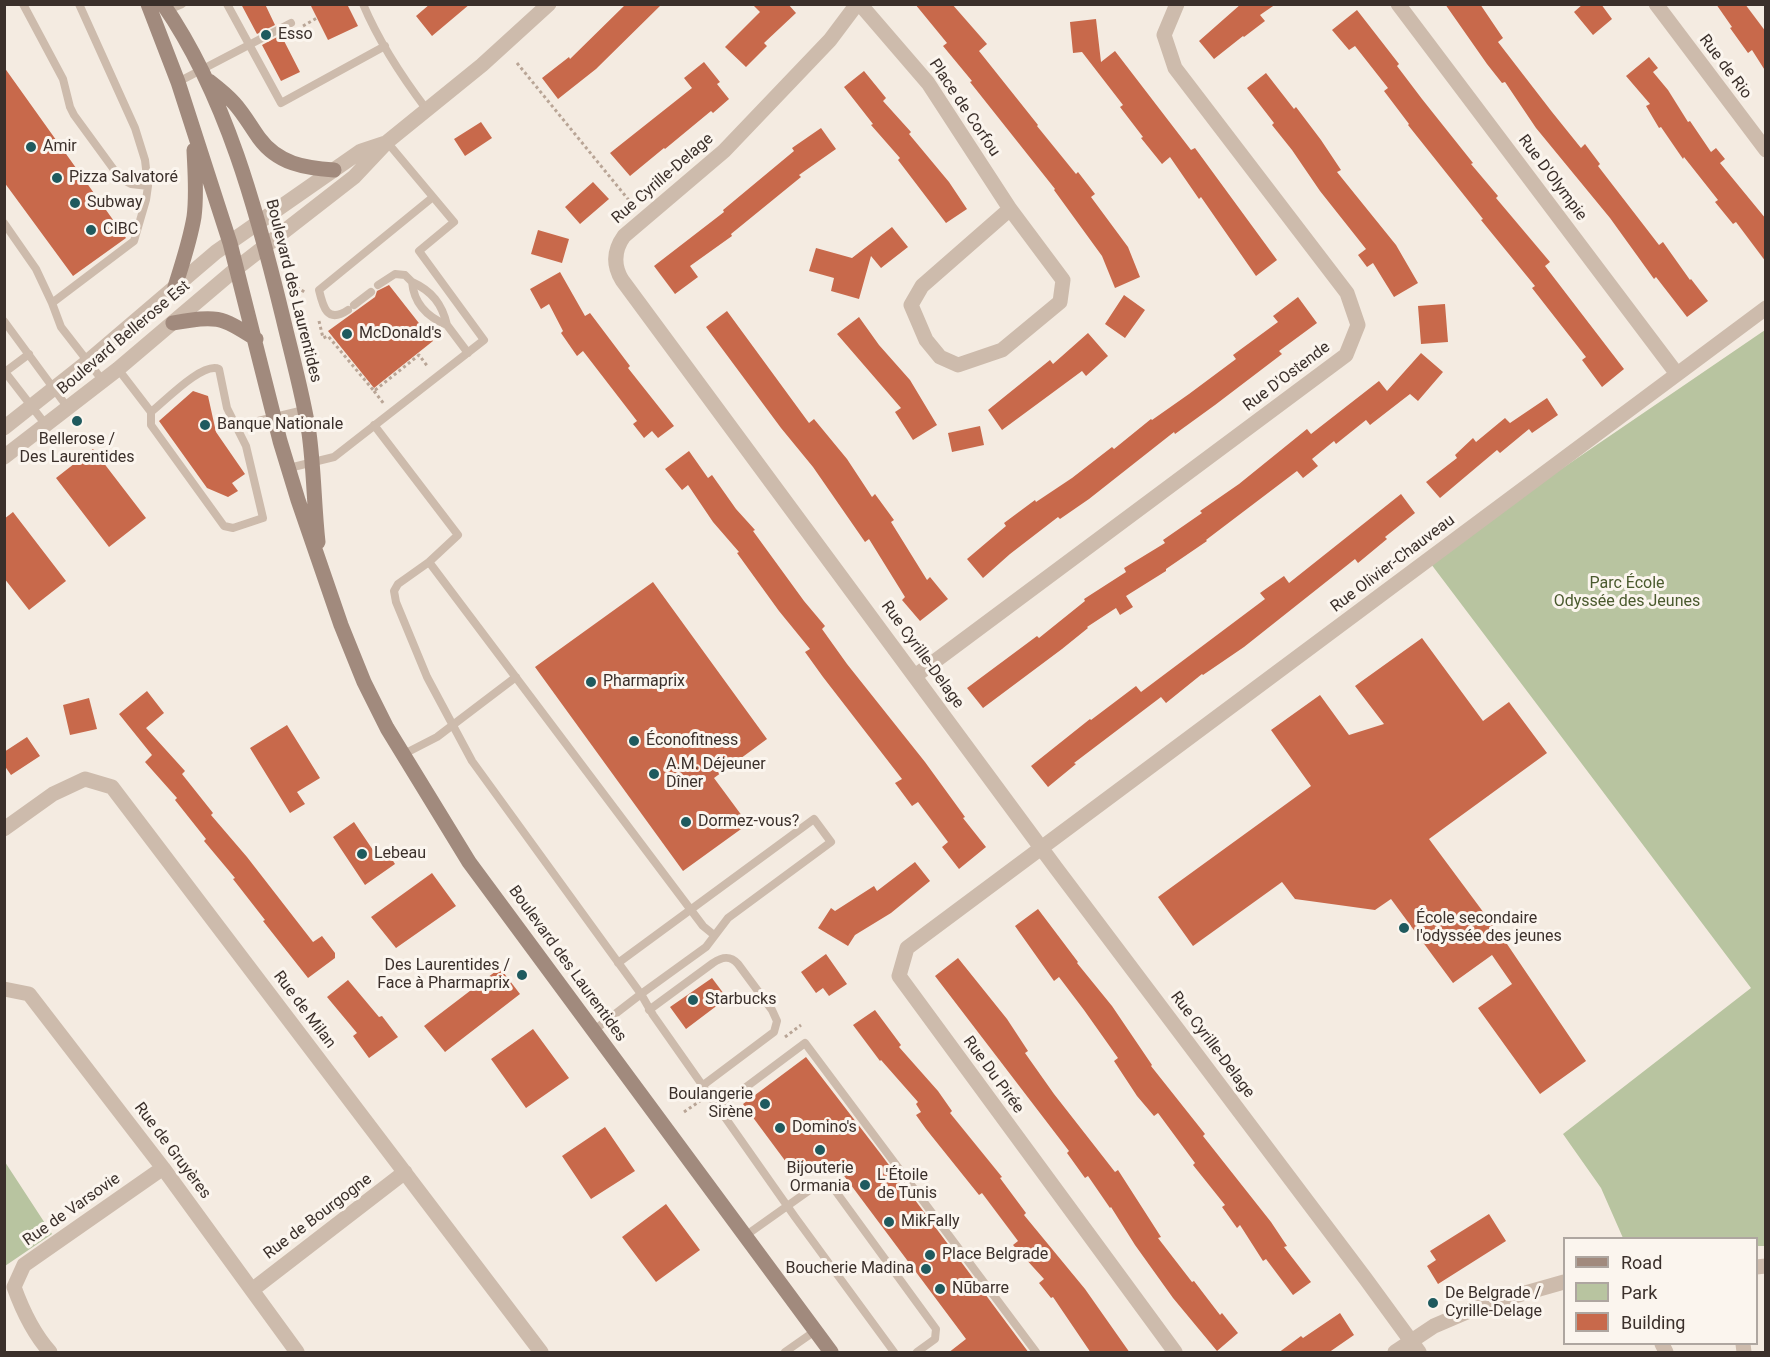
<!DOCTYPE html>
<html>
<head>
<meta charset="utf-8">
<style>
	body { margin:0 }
	#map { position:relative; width:1770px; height:1357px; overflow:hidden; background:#f4ebe1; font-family:Roboto,sans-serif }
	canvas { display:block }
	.frame { position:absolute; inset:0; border:6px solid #3b302b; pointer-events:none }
	.legend { position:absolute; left:1563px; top:1237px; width:195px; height:108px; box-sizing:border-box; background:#fbf5ee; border:2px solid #aea6a0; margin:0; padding:8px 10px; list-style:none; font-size:18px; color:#3b302b }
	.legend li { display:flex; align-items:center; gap:12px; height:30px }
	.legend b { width:30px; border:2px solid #aea6a0 }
</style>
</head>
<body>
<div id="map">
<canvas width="1770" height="1357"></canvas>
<div class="frame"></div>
<ul class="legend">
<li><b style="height:8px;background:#a18a7d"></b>Road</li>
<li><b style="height:16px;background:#b8c4a0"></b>Park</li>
<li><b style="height:16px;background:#c8694b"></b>Building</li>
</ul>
</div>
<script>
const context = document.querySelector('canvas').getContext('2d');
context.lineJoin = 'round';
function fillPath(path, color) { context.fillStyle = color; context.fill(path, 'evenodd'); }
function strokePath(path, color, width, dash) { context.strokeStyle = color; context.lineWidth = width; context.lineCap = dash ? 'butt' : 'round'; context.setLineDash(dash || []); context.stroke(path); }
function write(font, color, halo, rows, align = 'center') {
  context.font = font + ' Roboto,sans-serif'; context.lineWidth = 6; context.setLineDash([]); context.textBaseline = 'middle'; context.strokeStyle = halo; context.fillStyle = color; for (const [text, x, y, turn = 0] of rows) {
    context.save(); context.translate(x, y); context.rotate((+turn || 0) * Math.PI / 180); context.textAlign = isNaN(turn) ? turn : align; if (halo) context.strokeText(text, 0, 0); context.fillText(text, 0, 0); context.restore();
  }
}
fillPath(new Path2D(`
	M1765,330v916h-8l-1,-8h-133l-22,-50 -38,-54 188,-146 -323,-428z
	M5,1162l47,72 -47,32h-1z`), '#b8c4a0');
fillPath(new Path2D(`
	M241,4h24l10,21 -18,9z
	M310,4h37l11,22 -30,14z
	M430,4h40l-38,32 -16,-20z
	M626,4h36l-66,65 -38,30 -16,-21 27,-21 1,2z
	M752,4h36l8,9 -32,30 3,3 -21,21 -21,-20 35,-35z
	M915,4h37l35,40 -8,7 59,74 -1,1 39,48 2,-2 17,22 -4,3 37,50 12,30 -25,11 -13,-32 -48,-66 1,-1 -85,-107 2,-1 -29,-35 4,-3z
	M1241,4h35l-16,11 5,6 -21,16 -1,-1 -29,23 -15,-18z
	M1445,4h35l23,34 -5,4 54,70 29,36 4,-4 15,20 -2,2 61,79 4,-3 27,38 1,-1 17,22 -21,16 -31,-40 -2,2 -44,-61 -74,-90 -31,-46 -3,1 -15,-19z
	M1583,4h18l11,15 -19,16 -19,-23z
	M1716,4h29l21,28v40l-14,-22 -4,3 -18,-25 2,-1z
	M1357,10l42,54 -2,2 25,33 51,64 -2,1 27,32 -2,2 54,64 -5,4 79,103 -22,18 -20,-27 4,-3 -54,-69 3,-2 -54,-66 2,-1 -75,-94 1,-1 -25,-33 4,-3 -33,-42 -6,4 -17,-20z
	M1096,19l5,43 14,-11 76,99 4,-2 82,112 -21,16 -55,-79 -2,2 -29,-42 -8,7 -21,-26 2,-1 -23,-30 3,-2 -41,-53 -9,1 -3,-31z
	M281,35l19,37 -19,9 -19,-36z
	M1649,57l9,11 -5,4 15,18 20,32 2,-1 21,31 5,-4 9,11 -5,4 46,56v43l-30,-40 -3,2 -18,-22 3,-2 -34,-43 -1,2 -22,-32 -2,1 -13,-22 4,-2 -24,-28z
	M704,62l16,20 -3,2 12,15 -16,14 -2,-2 -46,38 -1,-1 -34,28 -20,-23 82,-65 -8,-10z
	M4,67l122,171 -53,38 -69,-94z
	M864,71l22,27 -3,3 28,31 -2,2 40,48 18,27 -21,14 -48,-63 2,-2 -29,-33 2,-1 -29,-37z
	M1266,73l28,36 2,-2 25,33 20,30 -4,2 59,73 22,38 -24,14 -21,-34 -6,4 -9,-12 8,-6 -46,-58 -28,-41 -20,-25 2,-2 -27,-35z
	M481,122l11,16 -27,18 -11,-17z
	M821,128l15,21 -37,26 2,2 -70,57 1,2 -42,30 8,11 -23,17 -21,-28 70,-54 -1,-2 71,-59 -2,-3z
	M593,182l16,17 -29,25 -15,-17z
	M892,227l16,20 -27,21 -10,-12 -12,43 -28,-8 3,-13 -25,-7 7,-23 36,10z
	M538,230l31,9 -7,24 -31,-9z
	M560,272l25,44 5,-3 40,53 -2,2 46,58 -16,12 -6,-7 -8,7 -11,-14 4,-3 -54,-70 -6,5 -16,-23 2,-2 -14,-27 -8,5 -11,-20z
	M389,285l44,56 -59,47 -46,-57 47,-34 2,-6z
	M1124,295l21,15 -20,28 -20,-14z
	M1298,297l19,26 -38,28 3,3 -67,51 -40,29 -1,-2 -85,67 -29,20 -2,-2 -48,37 -27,24 -16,-19 39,-33 -2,-3 31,-23 1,2 36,-24 40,-31 2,2 37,-30 1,1 37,-26 47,-35 -3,-4 45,-33 -5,-6z
	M1445,304l3,38 -27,2 -3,-38z
	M727,311l82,112 5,-4 33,40 25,38 3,-3 19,26 -3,2 36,58 3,-3 18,22 -28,22 -18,-21 3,-3 -36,-58 -4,3 -52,-75 -32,-39 -75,-101z
	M859,317l20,28 31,35 27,45 -24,15 -18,-28 6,-4 -64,-74z
	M1088,333l20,23 -22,20 -4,-5 -80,59 -14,-20 62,-50 3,4z
	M1421,353l22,19 -25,29 -8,-7 -40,31 -4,-5 -30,24 -2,-3 -22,18 6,7 -15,12 -6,-7 -91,69 1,1 -41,28v2l-40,25 7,11 -13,8 -4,-7 -29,19 1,1 -26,21 -79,59 -16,-20 70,-52 2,2 46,-37 -1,-2 42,-27 -2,-4 41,-25 -2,-3 39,-27 -2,-2 39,-27 68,-55 4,5 68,-53 8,10z
	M193,391l15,5 8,36 29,42 -13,9 6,8 -10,6 -21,-9 -48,-67z
	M1547,398l11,17 -26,18 -3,-4 -29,24 -3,-3 -57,48 -14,-16 31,-24 -2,-3 18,-17 3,4 29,-24 5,5z
	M980,426l4,19 -32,7 -4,-19z
	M93,449l53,69 -37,29 -53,-69z
	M689,451l19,27 4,-3 24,34 19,21 -2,1 51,70 21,25 -3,3 25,35 78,98 40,55 -2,1 23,29 -27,22 -17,-22 6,-5 -30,-40 -6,4 -17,-23 7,-4 -79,-102 -18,-25 5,-3 -31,-38 -42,-58 2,-1 -26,-30 -25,-37 -6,5 -17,-21z
	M1401,494l14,19 -30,24 2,2 -29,24 -3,-4 -111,88 -41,28 -1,-1 -36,29 -5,-6 -87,66 2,1 -28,23 -17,-21 59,-47 1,1 45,-34 5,6 124,-93 -5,-6 24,-17 5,7z
	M13,512l53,69 -37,29 -25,-32v-59z
	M653,582l114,157 -53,39 34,46 -65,47 -148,-204z
	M1422,638l61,83 26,-19 38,51 -118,86 78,105 79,117 -46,33 -62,-86 34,-24 -20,-29 -39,28 -62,-84 -16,11 -80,-11 -13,-17 -89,64 -35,-49 153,-111 -40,-56 49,-35 29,40 35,-11 -29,-38z
	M147,691l17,22 -18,15 39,43 -3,3 31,39 -2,2 36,42 66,85 9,-6 13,17v5l-27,20 -45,-57 2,-1 -32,-41 2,-1 -31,-37 2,-2 -31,-39 2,-2 -32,-36 7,-7 -33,-41z
	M89,698l8,31 -27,6 -7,-30z
	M287,725l33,53 -23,14 8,12 -15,9 -40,-65z
	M27,737l13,19 -29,19 -7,-10v-13z
	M354,822l25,37 9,-6 7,11 -30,21 -32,-48z
	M915,862l15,19 -39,32 -36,22 -7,11 -30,-18 13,-20 4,3 39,-25 3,5z
	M432,873l24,33 -60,42 -25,-31z
	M1038,909l40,53 -1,1 35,43 40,59 -1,1 54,68 -2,2 68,86 16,24 -3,1 27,35 -18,13 -27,-36 -3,2 -23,-36 -3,3 -15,-21 3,-2 -32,-40 2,-2 -37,-50 -4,3 -17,-20 -23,-35 4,-3 -34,-48 -25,-33 -5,4 -39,-55z
	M826,954l21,30 -18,12 -6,-8 -7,5 -15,-21z
	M958,958l49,61 21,32 -3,2 29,41 61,78 3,-2 43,67 -3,1 34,44 2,-1 26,34 2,-2 16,20 -21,18 -44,-53 -38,-53 -24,-38 -1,1 -22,-32 -3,2 -18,-25 2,-2 -134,-175z
	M500,968l20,26 -75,58 -21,-26z
	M712,978l15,20 -41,31 -16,-22z
	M348,980l31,37 3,-1 16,21 -29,21 -16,-22 4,-3 -30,-36z
	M875,1010l26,35 -2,2 39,44 14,20 -2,2 52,64 -2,1 26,35 -2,2 61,74 45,64h-39l-38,-56 -2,1 -12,-15 5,-4 -31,-34 5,-4 -36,-48 -3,2 -53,-66 -10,-14 5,-3 -5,-8 2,-2 -37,-42 -1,1 -27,-36z
	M533,1029l36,49 -43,30 -35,-49z
	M806,1057l74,96 149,200h-81l18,-14 -133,-178 -13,10 -31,-5 -46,-62z
	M605,1127l30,44 -44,28 -29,-43z
	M666,1204l34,46 -44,32 -34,-45z
	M1489,1214l17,27 -68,43 -11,-18 9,-6 -6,-9z
	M1340,1313l14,22 -26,18h-50l23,-17 2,2z`), '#c8694b');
strokePath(new Path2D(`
	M303,26l14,-8
	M517,63l115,141
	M291,287l4,-1 11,7
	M319,321l4,17 5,-2 46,55 45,-36 9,12
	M374,391l10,13
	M785,1037l16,-12
	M684,1112l16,-11`), '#b9a596', 3, [3, 3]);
strokePath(new Path2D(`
	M23,4l40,75 7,28 4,8 46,63 11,6 17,2
	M79,4l56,124 10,32 3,26 -2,14 -12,41 -82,62 9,24 42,54
	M227,4l54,99 104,-57
	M363,4c16,38 39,73 64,106
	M166,11l16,-7
	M178,82l113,-59
	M4,223l32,46 16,34
	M412,282c20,9 30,22 35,43 -20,-8 -33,-21 -35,-43z
	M378,285l17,-11 10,1 7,7
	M354,305l17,-13
	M348,310c-21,14 -25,-3 -29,-20l114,-93
	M4,321l64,87
	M447,325l21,28
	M29,354l-24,18 41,53
	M118,369l33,43v13l73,101 9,2 30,-10 -17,-72 -19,-38 -8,-39c-16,-8 -55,33 -68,43
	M374,425l84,110 -29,27 -31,22 -4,7 2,11 31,75 45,84 169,233 -48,37
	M237,426l67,-16
	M289,468l45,-11 150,-117 -65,-89 35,-29 -67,-80
	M429,562l274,364 11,9
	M402,755l35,-18 79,-60
	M618,963l196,-144 17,23 -103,76 -22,29 -65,47 12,21 142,202 99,135
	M649,1010l64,-47c9,-6 17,-8 25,1l34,46 5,11 -3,11 -72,54
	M718,1108l87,-65 231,309
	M745,1236l69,-49 11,-3 9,5 102,140 -1,10 -18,13
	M785,1352l30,-21`), '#cdbbac', 8);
strokePath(new Path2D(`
	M857,4l-27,36 -106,111 -100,85c-10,14 -11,29 -2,44l434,588 309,410 54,74
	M860,4l68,79 82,126 53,71 -3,22 -58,48 -44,15 -18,-8 -14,-17 -15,-35 11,-19 88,-77
	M1398,4l279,370
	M1656,4l110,146
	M915,676l431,-321 12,-30 -11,-32 -172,-225 -11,-33 13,-31
	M4,829l49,-35 32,-15 27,8 429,565
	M4,989l25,5 134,174 134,184
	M1756,1267l10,-1
	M252,1290l153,-118
	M1662,1344l4,8
	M1743,1344l1,8
	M50,1352c-17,-19 -27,-40 -36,-65l10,-22 139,-97
	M1175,1352l-276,-376 8,-28 859,-640
	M1395,1352l39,-26 49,-21 81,-23`), '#cdbbac', 15);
strokePath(new Path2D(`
	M4,428l83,-66 129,-110 145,-101 24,-8
	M4,457l114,-88 119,-101 117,-91 33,-35 95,-77 67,-61`), '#cdbbac', 15);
strokePath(new Path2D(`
	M148,4l30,78 52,161 50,198 18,59 43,125 23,57 23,46 82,134 362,490
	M163,4c63,91 94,207 120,314 9,38 20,77 26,115 5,36 5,73 9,109
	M209,81c9,7 18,14 25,22 10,11 17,24 25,35 19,26 46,30 75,32
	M175,287c7,-23 15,-46 19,-70 3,-22 1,-44 0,-67
	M173,323c43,-7 46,-8 83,16`), '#a18a7d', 15);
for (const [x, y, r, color] of [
	[266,35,6,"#1f5a5e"],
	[31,147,6,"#1f5a5e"],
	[57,178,6,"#1f5a5e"],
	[75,203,6,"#1f5a5e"],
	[91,230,6,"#1f5a5e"],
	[347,334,6,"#1f5a5e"],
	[77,421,6,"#1f5a5e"],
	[205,425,6,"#1f5a5e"],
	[591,682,6,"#1f5a5e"],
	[634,741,6,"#1f5a5e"],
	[654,774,6,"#1f5a5e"],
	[686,822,6,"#1f5a5e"],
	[362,854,6,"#1f5a5e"],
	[1404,928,6,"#1f5a5e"],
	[522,975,6,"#1f5a5e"],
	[693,1000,6,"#1f5a5e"],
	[765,1104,6,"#1f5a5e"],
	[780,1128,6,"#1f5a5e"],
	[820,1150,6,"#1f5a5e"],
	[865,1185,6,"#1f5a5e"],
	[889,1222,6,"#1f5a5e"],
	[930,1255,6,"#1f5a5e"],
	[926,1269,6,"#1f5a5e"],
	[940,1289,6,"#1f5a5e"],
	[1433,1303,6,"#1f5a5e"]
]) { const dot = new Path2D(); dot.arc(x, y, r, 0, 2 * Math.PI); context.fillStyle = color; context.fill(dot); strokePath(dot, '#fbf5ee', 2); }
write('16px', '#3b302b', '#fbf5ee', [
	["Esso",278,35],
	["Amir",43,147],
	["Pizza Salvatoré",69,178],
	["Subway",87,203],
	["CIBC",103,230],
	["McDonald's",359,334],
	["Banque Nationale",217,425],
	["Bellerose /",77,440,"center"],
	["Des Laurentides",77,458,"center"],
	["Pharmaprix",603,682],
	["Éconofitness",646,741],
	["A.M. Déjeuner",666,765],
	["Dîner",666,783],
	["Dormez-vous?",698,822],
	["Lebeau",374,854],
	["École secondaire",1416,919],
	["l'odyssée des jeunes",1416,937],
	["Des Laurentides /",510,966,"right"],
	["Face à Pharmaprix",510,984,"right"],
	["Starbucks",705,1000],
	["Boulangerie",753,1095,"right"],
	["Sirène",753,1113,"right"],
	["Domino's",792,1128],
	["Bijouterie",820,1169,"center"],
	["Ormania",820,1187,"center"],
	["L'Étoile",877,1176],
	["de Tunis",877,1194],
	["MikFally",901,1222],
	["Place Belgrade",942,1255],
	["Boucherie Madina",914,1269,"right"],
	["Nūbarre",952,1289],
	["De Belgrade /",1445,1294],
	["Cyrille-Delage",1445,1312]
], 'left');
write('16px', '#3b302b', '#fbf5ee', [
	["Rue de Rio",1725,67,53],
	["Place de Corfou",964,108,56],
	["Rue D'Olympie",1552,178,53],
	["Rue Cyrille-Delage",663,179,-41],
	["Boulevard des Laurentides",293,291,76],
	["Boulevard Bellerose Est",124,338,-40],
	["Rue D'Ostende",1287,377,-37],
	["Rue Olivier-Chauveau",1393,564,-37],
	["Rue Cyrille-Delage",922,655,54],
	["Boulevard des Laurentides",567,964,54],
	["Rue de Milan",304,1010,53],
	["Rue Cyrille-Delage",1212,1045,53],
	["Rue Du Pirée",993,1075,54],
	["Rue de Gruyères",172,1151,53],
	["Rue de Varsovie",72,1210,-35],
	["Rue de Bourgogne",318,1217,-37]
]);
write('16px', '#4a5a2e', '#fbf5ee', [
	["Parc École",1627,584],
	["Odyssée des Jeunes",1627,602]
]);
</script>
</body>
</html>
